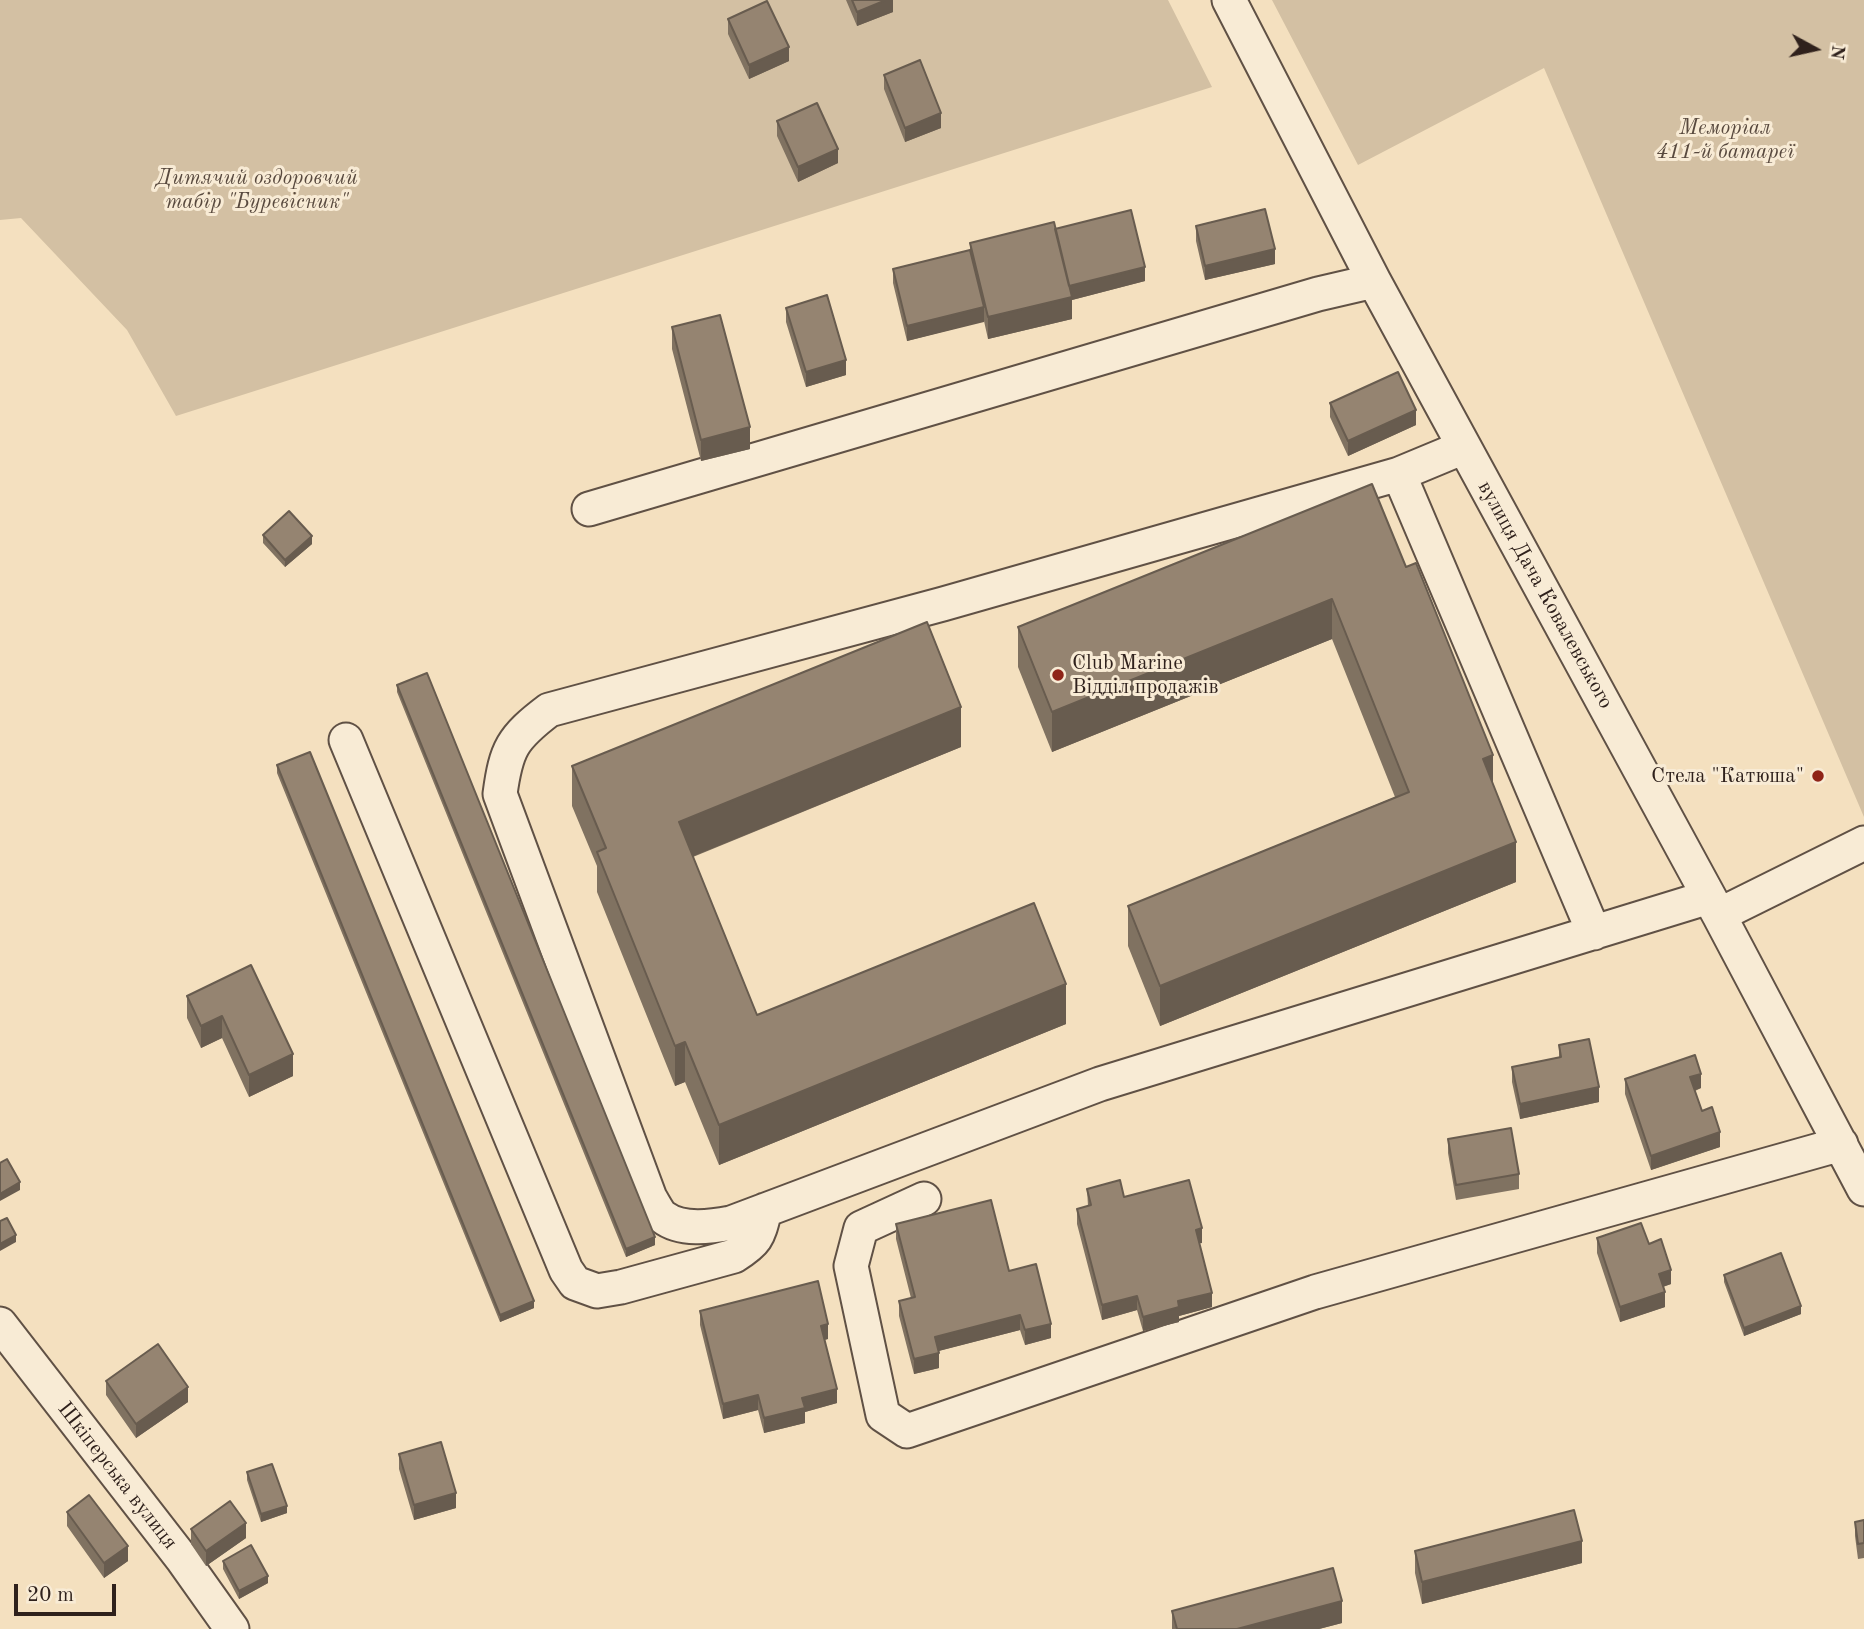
<!DOCTYPE html>
<html>
<head>
<meta charset="utf-8">
<style>
	body { margin:0 }
	#map { position:relative; width:1864px; height:1629px; overflow:hidden; background:#f4e0bf; font-family:"Old Standard TT",serif }
	canvas { display:block }
	.north { position:absolute; left:1780px; top:14px; width:70px; height:70px; -webkit-text-stroke:5px #f8ebd5; paint-order:stroke; rotate:98deg; font-size:19px; font-weight:700; line-height:28px; text-align:center; color:#2f211c }
	.north::after { content:''; display:block; margin:auto; width:24px; height:32px; background:#2f211c; clip-path:polygon(50% 0,100% 100%,50% 72%,0 100%) }
	.scale { position:absolute; left:14px; top:1584px; width:102px; height:32px; box-sizing:border-box; border:4px solid #2f211c; border-top:0; padding-left:9px; font-size:21px; line-height:24px; white-space:nowrap; color:#2f211c; -webkit-text-stroke:5px #f8ebd5; paint-order:stroke }
</style>
</head>
<body>
<div id="map">
<canvas width="1864" height="1629"></canvas>
<div class="north">N</div>
<div class="scale">20 m</div>
</div>
<script>
const context = document.querySelector('canvas').getContext('2d');
context.lineJoin = 'round';
function fillPath(path, color) { context.fillStyle = color; context.fill(path, 'evenodd'); }
function strokePath(path, color, width, dash) { context.strokeStyle = color; context.lineWidth = width; context.lineCap = dash ? 'butt' : 'round'; context.setLineDash(dash || []); context.stroke(path); }
function write(font, color, halo, rows, align = 'center') {
  context.font = font + ' "Old Standard TT",serif'; context.lineWidth = 6; context.setLineDash([]); context.textBaseline = 'middle'; context.strokeStyle = halo; context.fillStyle = color; for (const [text, x, y, turn = 0] of rows) {
    context.save(); context.translate(x, y); context.rotate((+turn || 0) * Math.PI / 180); context.textAlign = isNaN(turn) ? turn : align; if (halo) context.strokeText(text, 0, 0); context.fillText(text, 0, 0); context.restore();
  }
}
fillPath(new Path2D(`
	M0,0h1168l44,87 -1036,329 -49,-86 -106,-112 -21,2z
	M1272,0h592v817l-320,-749 -186,97z`), '#d3c0a3');
const minor = new Path2D(`
	M1229,0l145,281 345,634 145,274
	M1464,447l-65,27 -456,130 -394,106c-37,28 -43,39 -49,84l150,404c4,6 8,15 13,19 18,14 47,10 68,6l369,-139 609,-187
	M1399,474l195,459
	M589,509l729,-215 56,-13
	M346,740l220,530 9,13 22,8 24,-4 113,-31c24,-15 24,-19 31,-46
	M1719,915l145,-72
	M924,1199l-63,29 -10,38 32,149 24,16 408,-139 526,-148
	M0,1324l183,236 49,69`);
strokePath(minor, '#605145', 37);
strokePath(minor, '#f8ebd5', 33);
fillPath(new Path2D(`
	M846,0h47v12l-36,14z
	M728,19l61,42 -40,18 -21,-45z
	M884,75l57,53 -36,14 -21,-53z
	M777,121l61,42 -40,19 -21,-46z
	M1196,226l79,38 -70,16 -9,-39z
	M1055,229l90,52 -73,19v19l-84,20 -4,-18 -77,20 -14,-58v-14l77,-19v-7z
	M786,308l60,67 -40,12 -20,-65z
	M672,327l78,122 -49,12 -29,-112z
	M1330,403l86,22 -68,31 -18,-39z
	M1372,484l121,301 23,97 -356,144 -32,-80v-40l267,-109 -63,-158 -280,113 -34,-85v-40z
	M263,535l49,9 -27,23 -22,-24z
	M397,685l258,560 -29,12 -229,-565z
	M961,747l-268,110 64,158 309,9 -347,141 -34,-83 -10,4 -78,-194v-26l-25,-60v-40z
	M277,765l257,543 -34,14 -223,-549z
	M251,965l42,111 -44,21 -27,-59 -21,10 -14,-30v-22z
	M1559,1045l40,57 -79,17 -8,-37v-15l47,-9z
	M1625,1079l76,9 -6,3 7,20 18,36 -69,23 -26,-76z
	M1448,1139l71,35v15l-63,11 -8,-47z
	M1087,1189l37,8 78,46h-3l13,64 -33,9v6l-36,9 -6,-21 -35,10 -25,-96v-15l11,-3z
	M896,1224l113,47 42,67 -26,7 -5,-15 -82,21 1,17 -25,6 -15,-58v-15l12,-3 -15,-59z
	M1597,1238l52,6 22,40 -8,3 2,20 -45,15 -23,-69z
	M1724,1275l77,39 -57,22 -20,-54z
	M700,1311l128,28 -3,1 12,63 -32,9v11l-41,10 -6,-23 -35,9 -23,-94z
	M106,1381l82,21 -52,36 -30,-43z
	M399,1454l57,54 -42,12 -15,-51z
	M247,1472l40,41 -26,9 -14,-42z
	M67,1512l61,49 -24,17 -37,-52z
	M1864,1520v38l-6,1 -3,-23v-14z
	M191,1529l55,9 -40,28 -15,-22z
	M1415,1551l167,12 -160,41 -7,-31z
	M223,1561l45,22 -29,16 -16,-30z
	M1172,1611l170,12 -23,6h-147z`), '#807261');
fillPath(new Path2D(`
	M886,0h7v12l-36,14v-14z
	M789,47v14l-40,18v-14z
	M941,113v15l-36,14v-14z
	M838,149v14l-40,19v-15z
	M1275,249v15l-70,16v-14z
	M1145,267v14l-73,19v19l-84,20v-22l80,-31z
	M984,307v15l-77,19v-15z
	M846,360v15l-40,12v-15z
	M1416,410v15l-68,31v-15z
	M750,427v22l-49,12v-21z
	M312,536v8l-27,23v-7z
	M1332,599v40l-280,113v-40z
	M961,707v40l-282,115v-40z
	M1493,755v40l-10,-36z
	M1516,842v40l-356,144v-40z
	M1066,984v40l-347,141v-40z
	M222,1016v22l-21,10v-22z
	M685,1042v40l-10,4v-40z
	M293,1054v22l-44,21v-22z
	M1701,1074v14l-11,4v-15z
	M1599,1087v15l-79,17v-15z
	M1720,1132v15l-69,23v-14z
	M20,1182v8l-20,11v-7z
	M1202,1228v15l-6,1v-14z
	M16,1235v7l-16,9v-7z
	M655,1237v8l-29,12v-8z
	M1671,1270v14l-12,4v-14z
	M1665,1292v15l-45,15v-15z
	M1212,1293v14l-33,9v6l-36,9v-14l35,-16z
	M1137,1296v14l-35,10v-15z
	M534,1301v7l-34,14v-7z
	M1801,1306v8l-57,22v-8z
	M1020,1315v15l-85,22v-15z
	M828,1324v15l-7,1v-14z
	M1051,1324v14l-26,7v-15z
	M939,1353v15l-25,6v-15z
	M188,1387v15l-52,36v-14z
	M837,1389v14l-32,9v11l-41,10v-15l38,-20z
	M758,1395v15l-35,9v-15z
	M456,1493v15l-42,12v-15z
	M287,1506v7l-26,9v-8z
	M246,1523v15l-40,28v-15z
	M1582,1541v22l-160,41v-22z
	M128,1546v15l-24,17v-15z
	M268,1576v7l-29,16v-8z
	M1342,1601v22l-23,6h-82z`), '#685c4f');
const building = new Path2D(`
	M852,0h34l-29,12z
	M767,1l22,46 -40,18 -21,-46z
	M920,60l21,53 -36,15 -21,-53z
	M817,103l21,46 -40,18 -21,-46z
	M1265,209l10,40 -70,17 -9,-40z
	M1131,210l14,57 -76,19 -14,-57z
	M1054,222l18,75 -84,20 -18,-74z
	M970,250l14,57 -77,19 -14,-57z
	M827,295l19,65 -40,12 -20,-64z
	M720,315l30,112 -49,13 -29,-113z
	M1398,372l18,38 -68,31 -18,-38z
	M1372,484l34,83 10,-4 77,192 -10,4 33,83 -356,144 -32,-80 281,-114 -77,-193 -280,113 -34,-85z
	M289,511l23,25 -27,24 -22,-25z
	M927,622l34,85 -282,115 78,193 277,-112 32,81 -347,141 -34,-83 -10,4 -78,-194 9,-4 -34,-82z
	M427,673l228,564 -29,12 -229,-564z
	M310,752l224,549 -34,14 -223,-550z
	M251,965l42,89 -44,21 -27,-59 -21,10 -14,-30z
	M1589,1039l10,48 -79,17 -8,-37 49,-10 -2,-12z
	M1695,1055l6,19 -11,3 12,34 10,-4 8,25 -69,24 -26,-77z
	M1511,1128l8,46 -63,11 -8,-46z
	M7,1159l13,23 -20,12v-31z
	M1120,1180l4,17 65,-17 13,48 -6,2 16,63 -34,8 1,6 -36,10 -6,-21 -35,9 -25,-96 14,-4 -4,-16z
	M991,1200l18,71 27,-7 15,60 -26,6 -5,-15 -85,22 4,16 -25,6 -15,-58 16,-4 -19,-73z
	M7,1218l9,17 -16,9v-23z
	M1641,1223l8,21 12,-5 10,31 -12,4 6,18 -45,15 -23,-69z
	M1781,1253l20,53 -57,22 -20,-53z
	M818,1281l10,43 -7,2 16,63 -35,9 3,10 -41,10 -6,-23 -35,9 -23,-93z
	M158,1344l30,43 -52,37 -30,-43z
	M441,1442l15,51 -42,12 -15,-51z
	M272,1464l15,42 -26,8 -14,-42z
	M89,1495l39,51 -24,17 -37,-51z
	M230,1501l16,22 -40,28 -15,-22z
	M1574,1510l8,31 -160,41 -7,-31z
	M1864,1520v23l-6,1 -3,-22z
	M251,1545l17,31 -29,15 -16,-30z
	M1333,1568l9,33 -105,28h-60l-5,-18z`);
fillPath(building, '#958471');
strokePath(building, '#685c4f', 2);
for (const [x, y, r, color] of [
	[1058,675,7,"#8f2418"],
	[1818,776,7,"#8f2418"]
]) { const dot = new Path2D(); dot.arc(x, y, r, 0, 2 * Math.PI); context.fillStyle = color; context.fill(dot); strokePath(dot, '#f8ebd5', 2.5); }
write('italic 21px', '#58493e', '#f8ebd5', [
	["Меморіал",1725,128],
	["411-й батареї",1725,152],
	["Дитячий оздоровчий",257,178],
	["табір \"Буревісник\"",257,202]
]);
write('21px', '#2f211c', '#f8ebd5', [
	["вулиця Дача Ковалевського",1545,595,61],
	["Шкіперська вулиця",117,1476,52]
]);
write('21px', '#2f211c', '#f8ebd5', [
	["Club Marine",1072,663],
	["Відділ продажів",1072,687],
	["Стела \"Катюша\"",1804,776,"right"]
], 'left');
</script>
</body>
</html>
